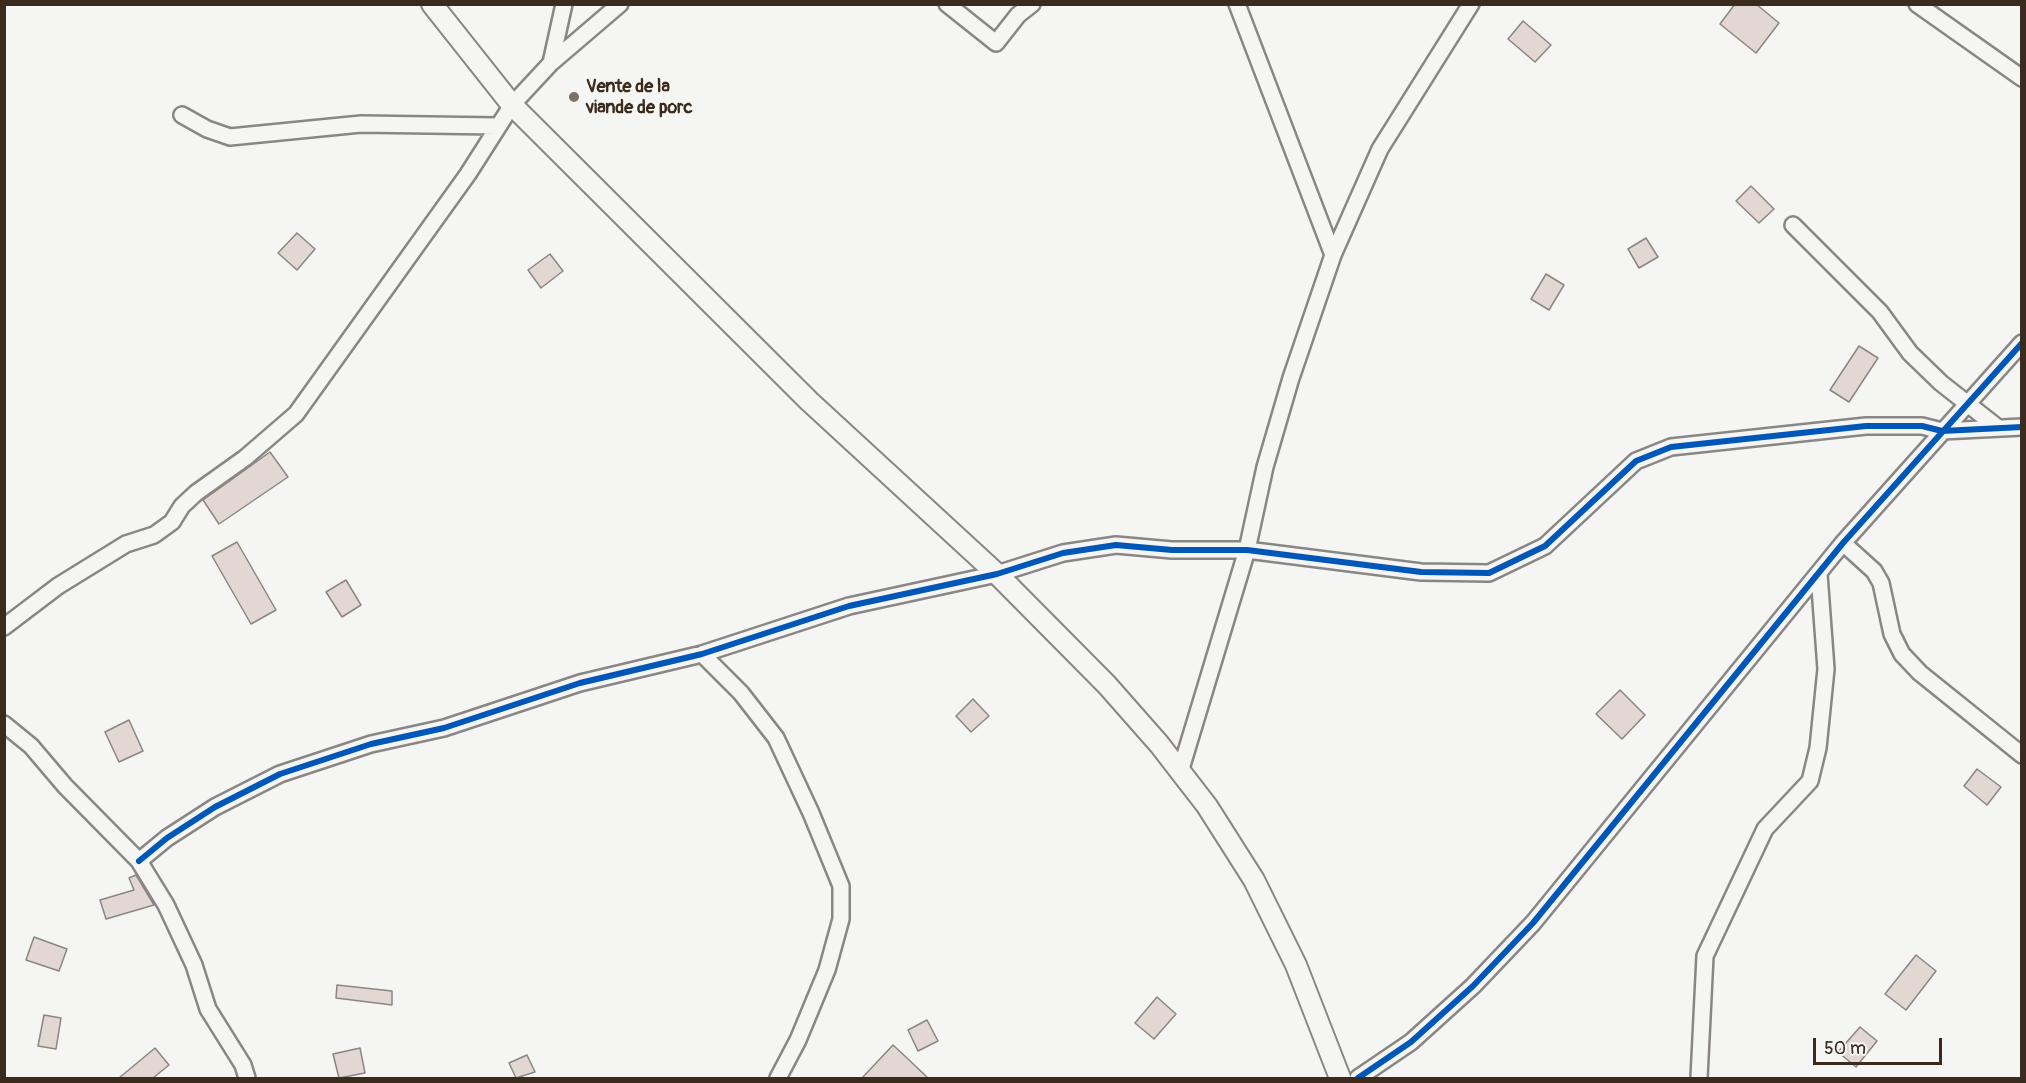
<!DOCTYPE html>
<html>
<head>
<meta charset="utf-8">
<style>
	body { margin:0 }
	#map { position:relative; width:2026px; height:1083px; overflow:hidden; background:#f5f5f3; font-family:Pangolin,sans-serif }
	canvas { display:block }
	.frame { position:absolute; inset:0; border:6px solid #3b2a1e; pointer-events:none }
	.scale { position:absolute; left:1813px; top:1038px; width:129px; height:27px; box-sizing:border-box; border:3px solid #3b2a1e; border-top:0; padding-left:8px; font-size:18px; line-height:21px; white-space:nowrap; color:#3b2a1e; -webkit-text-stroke:4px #f6f6f2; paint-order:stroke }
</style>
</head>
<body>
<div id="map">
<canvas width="2026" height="1083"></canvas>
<div class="frame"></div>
<div class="scale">50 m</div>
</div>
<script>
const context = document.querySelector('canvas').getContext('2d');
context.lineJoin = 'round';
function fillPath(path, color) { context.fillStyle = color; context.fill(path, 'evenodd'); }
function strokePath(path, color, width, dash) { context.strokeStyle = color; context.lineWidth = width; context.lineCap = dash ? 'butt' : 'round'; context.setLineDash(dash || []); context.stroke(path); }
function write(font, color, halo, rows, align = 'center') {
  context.font = font + ' Pangolin,sans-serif'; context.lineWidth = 5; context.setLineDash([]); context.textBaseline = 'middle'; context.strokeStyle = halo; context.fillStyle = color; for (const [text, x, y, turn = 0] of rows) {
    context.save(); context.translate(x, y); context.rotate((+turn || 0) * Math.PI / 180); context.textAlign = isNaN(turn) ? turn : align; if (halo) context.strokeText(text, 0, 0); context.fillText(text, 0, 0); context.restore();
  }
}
const building = new Path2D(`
	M1735,4h21l23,19 -23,30 -36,-29z
	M1523,21l28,24 -16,17 -27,-23z
	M1751,186l23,23 -15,14 -23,-22z
	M297,233l18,16 -18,21 -19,-17z
	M1646,238l12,19 -19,11 -11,-19z
	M550,254l13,17 -22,17 -13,-18z
	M1546,274l18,11 -15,25 -18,-11z
	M1859,346l19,12 -29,44 -19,-12z
	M270,452l18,25 -69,47 -16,-24z
	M237,542l39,68 -25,14 -39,-68z
	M346,580l15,25 -19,12 -16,-25z
	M1620,690l25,25 -23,24 -26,-25z
	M973,699l16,17 -18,16 -15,-16z
	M129,720l14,31 -24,11 -14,-30z
	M1977,769l24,18 -14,18 -23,-19z
	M136,875l18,30 -48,14 -6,-19 34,-10 -5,-12z
	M34,937l33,12 -8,22 -33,-11z
	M1916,955l20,16 -30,39 -21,-16z
	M337,985l55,6v14l-56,-7z
	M1157,997l19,17 -22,25 -19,-16z
	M44,1015l17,3 -5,31 -18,-3z
	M927,1020l11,21 -20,10 -10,-21z
	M1860,1027l17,14 -21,26 -18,-15z
	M893,1045l14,13 21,20h-66z
	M155,1048l14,17 -16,13h-34z
	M360,1048l5,25 -26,5 -6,-24z
	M527,1055l8,17 -19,6 -7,-15z`);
fillPath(building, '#e2d7d3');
strokePath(building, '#8a8683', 1.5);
const minor = new Path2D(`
	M947,4l49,39 22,-28 14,-11
	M1237,4l96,251
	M1917,4l105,74
	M551,63l13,-59
	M182,115l25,14 23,8 131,-13 136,2
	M1793,225l87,87 30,41 31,30 56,44
	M1843,543l31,28 7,12 11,51 10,20 18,19 102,82
	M4,627l54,-41 68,-42 28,-9 18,-13 10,-16 14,-13 49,-35 51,-44 172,-240 44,-69 39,-42 69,-59
	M702,654l39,39 35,45 35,75 30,73v33l-14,51 -29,70 -20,38
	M4,724l27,22 34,40 74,75 27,44 28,60 14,44 35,56 4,13
	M1180,772l67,-222 18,-83 26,-89 42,-123 47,-106 91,-145
	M139,861l28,-23 48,-31 65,-33 91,-30 73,-16 136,-45 122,-29 147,-48 148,-32 66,-21 53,-8 56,5h75l174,22 68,1 56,-27 91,-85 35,-14 195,-21h56l20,5 80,-4
	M1358,1078l53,-36 62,-56 60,-63 310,-380 179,-200
	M1699,1078l6,-122 60,-127 45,-48 8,-33 8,-79 -7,-95`);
const secondary = new Path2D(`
	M432,4l80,101 297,296 188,173 110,111 52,59 48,62 47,74 42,85 44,113`);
strokePath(minor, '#8a8683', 20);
strokePath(secondary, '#8a8683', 24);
strokePath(minor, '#f5f5f3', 15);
strokePath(secondary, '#f5f5f3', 20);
strokePath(new Path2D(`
	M139,861l28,-23 48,-31 65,-33 91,-30 73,-16 136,-45 122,-29 147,-48 148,-32 66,-21 53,-8 56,5h75l174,22 68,1 56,-27 91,-85 35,-14 195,-21h56l20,5 80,-4
	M1358,1078l53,-36 62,-56 60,-63 310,-380 179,-200`), '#0057b8', 6);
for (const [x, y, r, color] of [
	[574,97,6,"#7c7169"]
]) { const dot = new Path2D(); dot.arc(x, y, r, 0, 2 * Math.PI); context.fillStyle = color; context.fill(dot); strokePath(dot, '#f6f6f2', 2); }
write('bold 18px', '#3b2a1e', '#f6f6f2', [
	["Vente de la",586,87],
	["viande de porc",586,108]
], 'left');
</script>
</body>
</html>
